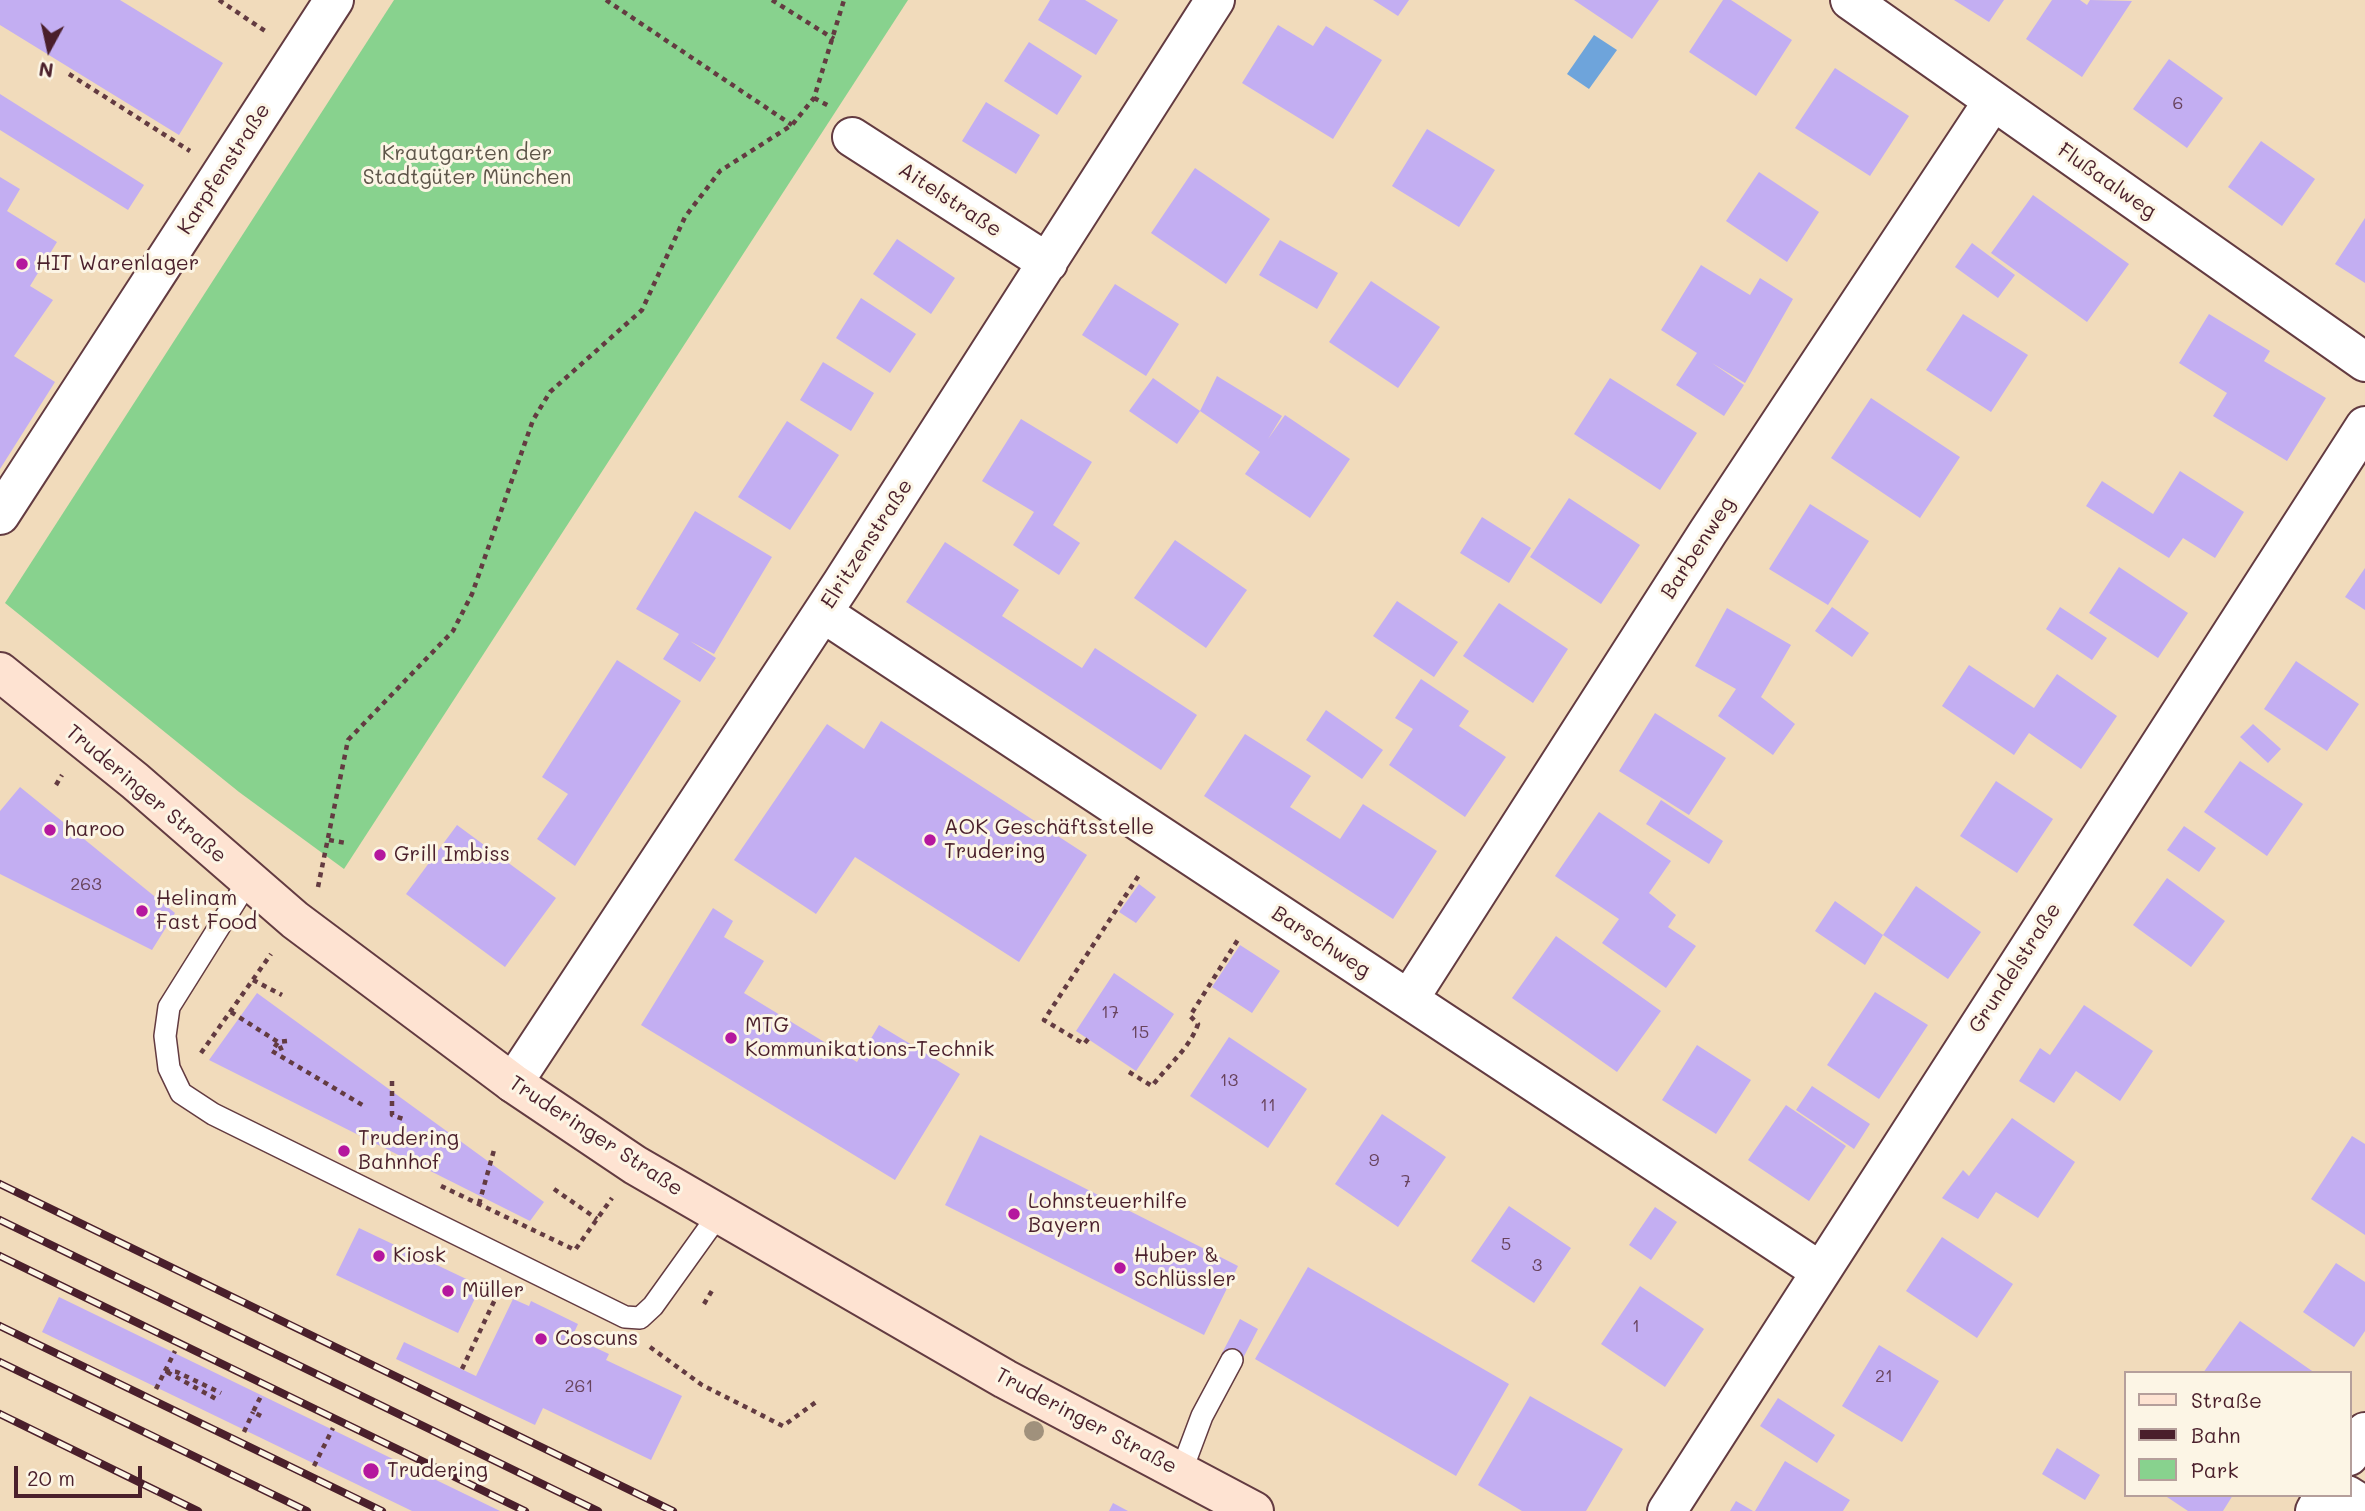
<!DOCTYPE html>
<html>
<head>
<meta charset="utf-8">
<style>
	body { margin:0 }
	#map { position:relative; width:2365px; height:1511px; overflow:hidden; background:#f1dbbb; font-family:Mali,sans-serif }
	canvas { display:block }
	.legend { position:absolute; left:2124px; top:1371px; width:228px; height:126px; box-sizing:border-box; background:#fcf5e5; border:2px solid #b59f9b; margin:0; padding:9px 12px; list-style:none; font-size:21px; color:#4a1f2b }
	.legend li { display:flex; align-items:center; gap:14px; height:35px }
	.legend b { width:35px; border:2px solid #b59f9b }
	.north { position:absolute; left:14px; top:14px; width:70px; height:70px; -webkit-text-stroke:5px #fcf5e5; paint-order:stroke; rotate:188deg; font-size:19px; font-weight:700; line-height:28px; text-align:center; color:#4a1f2b }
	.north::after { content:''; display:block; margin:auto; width:24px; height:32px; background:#4a1f2b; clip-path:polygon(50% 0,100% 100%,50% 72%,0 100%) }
	.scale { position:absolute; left:14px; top:1466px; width:128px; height:32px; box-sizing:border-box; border:4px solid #4a1f2b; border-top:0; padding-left:9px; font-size:21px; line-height:24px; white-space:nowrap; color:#4a1f2b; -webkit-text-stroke:5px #fcf5e5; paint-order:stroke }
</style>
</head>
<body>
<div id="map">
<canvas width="2365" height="1511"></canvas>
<ul class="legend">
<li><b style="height:9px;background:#fee3d2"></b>Straße</li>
<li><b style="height:9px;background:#4a1f2b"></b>Bahn</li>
<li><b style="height:19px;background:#88d28e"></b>Park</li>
</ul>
<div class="north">N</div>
<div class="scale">20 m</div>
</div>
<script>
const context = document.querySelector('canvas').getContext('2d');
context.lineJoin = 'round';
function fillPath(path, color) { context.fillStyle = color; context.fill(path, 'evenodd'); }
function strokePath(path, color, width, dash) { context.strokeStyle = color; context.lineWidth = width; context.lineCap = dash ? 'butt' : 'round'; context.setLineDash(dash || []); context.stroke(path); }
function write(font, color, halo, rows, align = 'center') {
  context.font = font + ' Mali,sans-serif'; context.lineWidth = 6; context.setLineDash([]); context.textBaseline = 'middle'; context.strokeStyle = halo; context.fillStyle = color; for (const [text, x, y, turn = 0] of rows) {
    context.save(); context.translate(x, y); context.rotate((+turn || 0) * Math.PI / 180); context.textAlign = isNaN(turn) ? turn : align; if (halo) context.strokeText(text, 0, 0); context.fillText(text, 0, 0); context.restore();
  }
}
fillPath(new Path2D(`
	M394,0h514l-564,869 -105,-77 -234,-189z`), '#88d28e');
fillPath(new Path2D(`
	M1594,35l23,15 -28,39 -22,-15z`), '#6ea4db');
fillPath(new Path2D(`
	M0,0h120l103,63 -44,72 -179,-110z
	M1050,0h35l33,20 -22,35 -58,-35z
	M1373,0h36l-11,16z
	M1574,0h85l-27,39z
	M1723,0h8l61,40 -36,56 -67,-44z
	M1954,0h50l-15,22z
	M2052,0h28l7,5 3,-5 42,1 -50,76 -56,-38z
	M1278,25l35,21 13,-20 56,34 -49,79 -91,-56z
	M1029,42l53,34 -25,39 -53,-34z
	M2169,59l54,39 -36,50 -54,-39z
	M1835,68l74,48 -39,60 -75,-48z
	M0,94l144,91 -16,25 -128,-80z
	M986,102l54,33 -24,39 -54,-33z
	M1427,129l68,41 -36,57 -67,-41z
	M2261,141l54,38 -33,47 -54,-39z
	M1195,168l75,51 -44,65 -75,-51z
	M1759,172l60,40 -32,50 -61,-41z
	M0,177l20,12 -13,22 50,31 -27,44 23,14 -39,56 41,26 -55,87z
	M2033,195l96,69 -42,58 -96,-69z
	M2365,218v65l-30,-19z
	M897,239l58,39 -24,36 -58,-40z
	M1280,240l58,33 -21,36 -58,-34z
	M1972,243l43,32 -17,23 -43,-31z
	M1701,265l49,30 10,-17 33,21 -48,84 -33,-20 32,22 -20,31 -48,-31 21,-32 -36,-23z
	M1371,281l69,46 -42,61 -69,-46z
	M1115,284l64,40 -33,52 -64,-41z
	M861,298l55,36 -26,39 -54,-35z
	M1963,314l65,41 -37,57 -65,-42z
	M2209,314l61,37 -6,10 62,37 -39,63 -74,-45 14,-23 -48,-30z
	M823,362l51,31 -23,38 -51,-31z
	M1217,376l65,40 -14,23 17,-24 65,44 -40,59 -65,-44 15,-22 -60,-41 -23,33 -48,-33 24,-33 47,33z
	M1610,378l87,55 -37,57 -86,-56z
	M1871,398l89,59 -40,61 -89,-60z
	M1021,419l71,43 -39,63 27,18 -21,32 -46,-30 21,-33 -52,-31z
	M787,421l52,34 -49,75 -52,-33z
	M2180,471l64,41 -29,46 -32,-20 -14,20 -83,-52 16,-25 51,33z
	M1569,498l71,47 -39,59 -71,-47z
	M1810,504l59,37 -41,64 -59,-36z
	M695,511l77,46 -58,97 -24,-13 26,17 -16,24 -37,-23 16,-25 -43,-25z
	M1482,517l49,31 -22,35 -49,-30z
	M1175,540l72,50 -41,58 -72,-50z
	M945,542l74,48 -17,26 80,52 13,-20 102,67 -36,55 -255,-168z
	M2119,567l69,46 -30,45 -69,-45z
	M2365,568v42l-20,-13z
	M1397,601l61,41 -24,35 -61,-41z
	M1499,603l69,46 -35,54 -70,-47z
	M1832,607l37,26 -17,24 -37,-26z
	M2060,607l47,31 -15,22 -46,-31z
	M1727,608l64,37 -30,52 34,27 -22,31 -55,-39 18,-27 -41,-23z
	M617,660l64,41 -106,165 -38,-27 31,-45 -26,-17z
	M2296,661l63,43 -32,47 -63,-42z
	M1969,665l65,43 23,-34 60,42 -36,53 -52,-36 -15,22 -72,-49z
	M1421,679l48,32 -10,15 47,31 -41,60 -76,-52 24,-36 -18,-11z
	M1326,710l57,40 -21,29 -56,-39z
	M1655,713l71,45 -37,57 -70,-44z
	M881,721l206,134 -68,107 -164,-105 -39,57 -82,-54 93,-136 37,25z
	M2253,724l28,25 -13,14 -28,-26z
	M1245,734l66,42 -21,31 50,32 23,-35 74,47 -44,68 -189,-123z
	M2240,761l63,43 -36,52 -63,-44z
	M1996,781l57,38 -36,54 -57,-37z
	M20,787l155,126 -23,37 -152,-76v-63z
	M1661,800l62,41 -14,23 -63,-40z
	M1599,812l72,49 -22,32 27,22 -8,12 28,19 -30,42 -64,-45 17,-24 -64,-43z
	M457,825l99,73 -51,69 -99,-73z
	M2184,826l32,22 -17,24 -32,-22z
	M2167,878l58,43 -34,46 -58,-42z
	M1139,884l17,13 -20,26 -17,-11z
	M1916,886l65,46 -33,47 -65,-44z
	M1835,901l48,34 -18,30 -50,-34z
	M713,908l20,13 -9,16 40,24 -20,32 113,69 22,-37 81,49 -65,106 -254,-155z
	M1556,936l105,75 -44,61 -105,-74z
	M1240,945l40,26 -28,42 -40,-26z
	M1114,973l60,41 -38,57 -60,-40z
	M1875,992l53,33 -49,74 -52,-34z
	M257,993l287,209 -14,19 -321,-161z
	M2084,1005l69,46 -33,50 -44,-30 -22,32 -35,-22 21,-33 10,7z
	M1229,1037l78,52 -39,59 -78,-52z
	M1697,1045l54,35 -35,54 -54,-34z
	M1812,1086l58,38 -16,25 -58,-39z
	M1786,1105l60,41 -37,55 -61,-41z
	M1382,1114l64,43 -48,70 -63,-43z
	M2012,1118l63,44 -37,56 -42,-26 -18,27 -36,-21 21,-28 6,6z
	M980,1135l258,131 -34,69 -259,-130z
	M2352,1136l13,8v91l-54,-36z
	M1509,1206l62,42 -37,55 -63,-42z
	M1655,1207l22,15 -26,38 -22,-15z
	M359,1228l122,58 -23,47 -122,-58z
	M1942,1237l71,47 -36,54 -71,-47z
	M2336,1263l29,19v49l-11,16 -51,-35z
	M1308,1267l201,117 -53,92 -201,-117z
	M1640,1286l64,43 -39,58 -64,-43z
	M59,1297l441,214h-88l-370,-179z
	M513,1299l16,7 2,-5 47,23 -6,13 37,17 -3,6 76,36 -31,64 -108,-52 -8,17 -139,-66 8,-17 72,34z
	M1240,1319l18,10 -18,35 -19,-9z
	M2240,1321l75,52h-112z
	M1879,1345l60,36 -37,61 -60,-36z
	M1530,1396l93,53 -37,62h-64l-44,-26z
	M1778,1398l57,37 -18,28 -57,-37z
	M2057,1448l43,27 -15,25 -43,-26z
	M1785,1461l65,39 -7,11h-88z
	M2164,1495h69l-10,16h-35z
	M1736,1501l17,10h-23z
	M1113,1503l15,8h-19z`), '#c3aef2');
const lane = new Path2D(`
	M248,881l-79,126 -4,29 4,32 12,25 32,21 412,203 15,1 13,-12 66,-92
	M1181,1472l21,-56 30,-56`);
const street = new Path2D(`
	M1850,0l515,362
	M852,137l196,126
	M0,515l334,-515
	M823,613l997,658
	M1409,999l299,-467 285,-431
	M513,1083l329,-500 373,-583
	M2349,1456l16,-24
	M2347,1495l18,11
	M1667,1511l698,-1085
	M2315,1511l9,-16`);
const secondary = new Path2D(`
	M0,672l135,109 160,139 218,163 122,82 370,214 249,132`);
strokePath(lane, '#633b41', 24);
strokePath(street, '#633b41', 42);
strokePath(secondary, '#633b41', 42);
strokePath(new Path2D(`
	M219,0l46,31
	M606,0l186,125
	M772,0l62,39
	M69,74l121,77
	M814,98l15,8
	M56,785l6,-10
	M329,840l17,3
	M318,887l30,-147 105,-109 19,-37 61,-174 17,-28 92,-82 43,-93 35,-46 72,-46 22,-27 30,-98
	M253,980l29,15
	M231,1012l47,30 4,9
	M1088,1039l-4,5 -40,-24 97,-148
	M287,1041l-9,1 -6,9 92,55
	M201,1053l70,-99
	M1129,1072l23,14c16,-21 38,-38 46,-62l-8,-8 49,-78
	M392,1081v34l14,5
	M441,1186l134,64 37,-52
	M554,1189l43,30
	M479,1204l15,-54
	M704,1304l9,-15
	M650,1347l52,38 81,41 33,-24
	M462,1369l37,-78
	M165,1371l12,1 44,21
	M167,1372l51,28
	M156,1389l19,-38
	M261,1416l-8,-4 9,-18
	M244,1432l9,-20
	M314,1466l19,-38`), '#633b41', 4.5, [5, 5]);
strokePath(lane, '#fff', 21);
strokePath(street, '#fff', 38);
strokePath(secondary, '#fee3d2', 38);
const rail = new Path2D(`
	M0,1184l673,327
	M0,1220l598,291
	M0,1256l525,255
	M0,1326l382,185
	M0,1362l307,149
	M0,1414l198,97`);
strokePath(rail, '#4a1f2b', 8);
strokePath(rail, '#fcf5e5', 5, [16]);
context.fillStyle = '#a0917c';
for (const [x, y] of [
	[1034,1431]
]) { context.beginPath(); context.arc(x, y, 10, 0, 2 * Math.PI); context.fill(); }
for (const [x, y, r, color] of [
	[22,264,7,"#b5179e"],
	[50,830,7,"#b5179e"],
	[930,840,7,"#b5179e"],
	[380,855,7,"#b5179e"],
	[142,911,7,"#b5179e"],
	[731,1038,7,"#b5179e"],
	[344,1151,7,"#b5179e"],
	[1014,1214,7,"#b5179e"],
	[379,1256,7,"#b5179e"],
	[1120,1268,7,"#b5179e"],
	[448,1291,7,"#b5179e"],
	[541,1339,7,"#b5179e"],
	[371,1471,9,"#b5179e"]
]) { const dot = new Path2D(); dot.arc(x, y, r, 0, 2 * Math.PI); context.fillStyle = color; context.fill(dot); strokePath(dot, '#fcf5e5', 2.5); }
write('18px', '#68435d', null, [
	["6",2178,103],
	["263",86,884],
	["17",1110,1012],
	["15",1140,1032],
	["13",1229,1080],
	["11",1268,1105],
	["9",1374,1160],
	["7",1406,1181],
	["5",1506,1244],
	["3",1537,1265],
	["1",1636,1326],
	["21",1884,1376],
	["261",579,1386]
]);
write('21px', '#5d5549', '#fcf5e5', [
	["Krautgarten der",467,154],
	["Stadtgüter München",467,178]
]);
write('21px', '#4a1f2b', '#fcf5e5', [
	["Karpfenstraße",224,169,-57],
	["Flußaalweg",2107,181,35],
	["Aitelstraße",950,200,33],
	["Elritzenstraße",867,544,-57],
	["Barbenweg",1698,548,-57],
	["Truderinger Straße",146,794,40],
	["Barschweg",1321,942,33],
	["Grundelstraße",2015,968,-57],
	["Truderinger Straße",596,1136,33],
	["Truderinger Straße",1086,1421,28]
]);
write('21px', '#4a1f2b', '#fcf5e5', [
	["HIT Warenlager",36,264],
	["AOK Geschäftsstelle",944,828],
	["Trudering",944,852],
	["haroo",64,830],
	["Grill Imbiss",394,855],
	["Helinam",156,899],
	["Fast Food",156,923],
	["MTG",745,1026],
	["Kommunikations-Technik",745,1050],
	["Trudering",358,1139],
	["Bahnhof",358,1163],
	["Lohnsteuerhilfe",1028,1202],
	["Bayern",1028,1226],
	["Kiosk",393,1256],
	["Huber &",1134,1256],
	["Schlüssler",1134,1280],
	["Müller",462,1291],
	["Coscuns",555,1339],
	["Trudering",387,1471]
], 'left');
</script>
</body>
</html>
